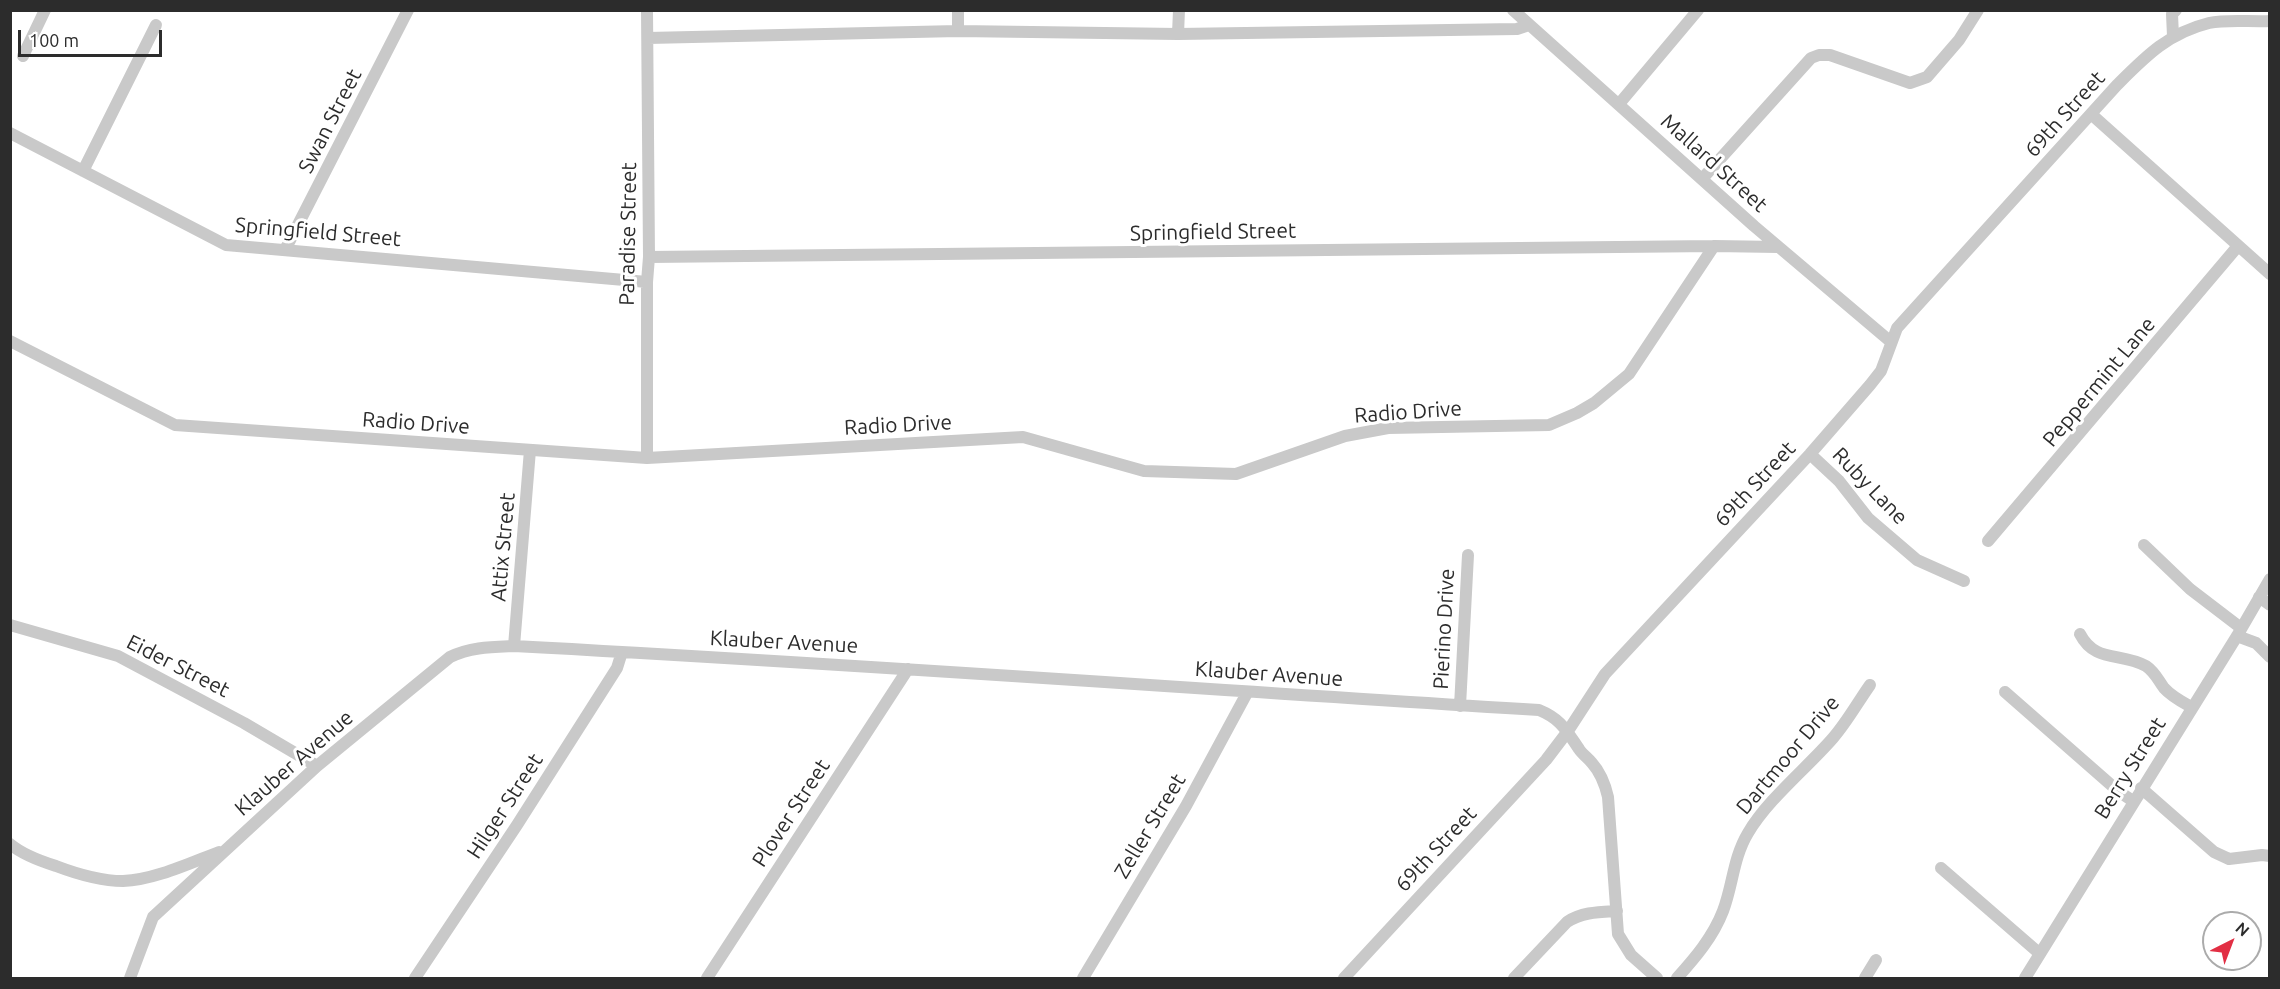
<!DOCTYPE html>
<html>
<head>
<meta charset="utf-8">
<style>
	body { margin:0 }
	#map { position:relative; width:2280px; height:989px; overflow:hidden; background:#fff; font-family:Ubuntu,sans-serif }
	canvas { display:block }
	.frame { position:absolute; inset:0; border:12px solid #2c2c2c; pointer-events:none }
	.north { position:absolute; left:2202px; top:911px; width:60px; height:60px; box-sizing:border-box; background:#fff; border:2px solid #ababab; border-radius:50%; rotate:42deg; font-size:16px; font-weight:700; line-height:24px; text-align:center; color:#2c2c2c }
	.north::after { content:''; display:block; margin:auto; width:21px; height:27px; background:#e22f44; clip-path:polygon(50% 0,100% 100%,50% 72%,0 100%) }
	.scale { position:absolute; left:18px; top:30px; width:144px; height:27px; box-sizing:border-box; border:3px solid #2c2c2c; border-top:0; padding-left:8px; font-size:18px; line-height:21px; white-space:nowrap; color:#2c2c2c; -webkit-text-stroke:4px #fff; paint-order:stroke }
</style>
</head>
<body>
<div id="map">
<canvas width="2280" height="989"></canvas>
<div class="frame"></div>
<div class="north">N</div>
<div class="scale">100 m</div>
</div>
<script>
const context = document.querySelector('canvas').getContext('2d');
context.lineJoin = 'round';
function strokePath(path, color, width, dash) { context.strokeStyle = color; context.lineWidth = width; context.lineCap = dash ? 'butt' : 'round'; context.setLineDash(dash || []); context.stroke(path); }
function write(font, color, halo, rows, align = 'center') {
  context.font = font + ' Ubuntu,sans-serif'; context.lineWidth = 6; context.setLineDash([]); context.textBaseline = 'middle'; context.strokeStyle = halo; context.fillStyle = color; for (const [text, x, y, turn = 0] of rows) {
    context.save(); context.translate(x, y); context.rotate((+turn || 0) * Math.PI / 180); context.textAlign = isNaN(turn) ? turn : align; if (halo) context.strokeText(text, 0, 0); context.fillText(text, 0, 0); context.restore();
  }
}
strokePath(new Path2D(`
	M1513,10l241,216 137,116
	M958,31v-21
	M1178,34l1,-24
	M2173,36l-1,-22 4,-4
	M648,38l310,-7 220,3 339,-5 12,-4
	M23,56l22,-46
	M1619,104l79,-94
	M2091,114l179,160
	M10,133l216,112 421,37
	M83,171l73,-146
	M1702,179l109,-121 8,-3h11l80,28 17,-6 32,-37 19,-30
	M285,250l123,-240
	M649,257l1065,-11 64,1
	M10,341l165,84 472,33 376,-21 121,34 92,3 109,-38 43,-8 161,-3 28,-12 17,-10 35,-29 85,-128
	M1810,454l29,27 29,37 49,42 47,21
	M647,458v-176l2,-25 -2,-247
	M1988,541l250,-295
	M2144,545l46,44 51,39
	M2259,597l11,8
	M10,625l108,31 126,67 73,43
	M2080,634c15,29 40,18 66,32 9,6 12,14 18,22 7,8 18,14 27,19
	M2237,636l19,7 14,14
	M514,646l16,-196
	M2005,692l113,99 15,10
	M1460,706l8,-151
	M2141,788l73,64 15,7 33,-4 8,1
	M10,844c13,11 30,17 46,22 21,8 43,15 67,15 31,-1 67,-18 96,-29
	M1941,868l98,85
	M130,978l23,-61 164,-151 133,-109c21,-10 41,-10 64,-11 342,18 683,43 1025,64 22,9 27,20 40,39 3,5 9,9 13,14 9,10 13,21 16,34l10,137 13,21 26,23
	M415,978l102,-153 100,-157 5,-16
	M707,978l201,-309
	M1083,978l103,-172 61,-113
	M1344,978l202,-218 22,-29 37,-57 205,-220 60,-69 11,-14 16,-43 220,-243c28,-28 51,-52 92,-62 18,-4 41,-1 61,-2
	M1514,978l53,-56c15,-10 32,-10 50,-11
	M1677,978c18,-20 36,-41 46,-67 10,-26 10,-53 25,-78 20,-34 59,-65 85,-95 14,-16 25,-36 37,-53
	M1865,978l11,-18
	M2025,978l212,-342 33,-57`), '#c9c9c9', 12);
write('21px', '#2c2c2c', '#fff', [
	["69th Street",2065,114,-48],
	["Swan Street",330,121,-63],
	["Mallard Street",1714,163,42],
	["Springfield Street",318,232,5],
	["Springfield Street",1213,232,-1],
	["Paradise Street",628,234,-89],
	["Peppermint Lane",2099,382,-50],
	["Radio Drive",1408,412,-4],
	["Radio Drive",416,423,4],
	["Radio Drive",898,425,-3],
	["69th Street",1755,484,-47],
	["Ruby Lane",1870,486,46],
	["Attix Street",503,547,-85],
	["Pierino Drive",1444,629,-87],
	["Klauber Avenue",784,642,3],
	["Eider Street",178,666,27],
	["Klauber Avenue",1269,674,4],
	["Dartmoor Drive",1788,755,-50],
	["Klauber Avenue",294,763,-41],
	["Berry Street",2130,768,-58],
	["Hilger Street",505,806,-57],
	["Plover Street",791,813,-57],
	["Zeller Street",1150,826,-59],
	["69th Street",1436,849,-47]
]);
</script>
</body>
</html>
